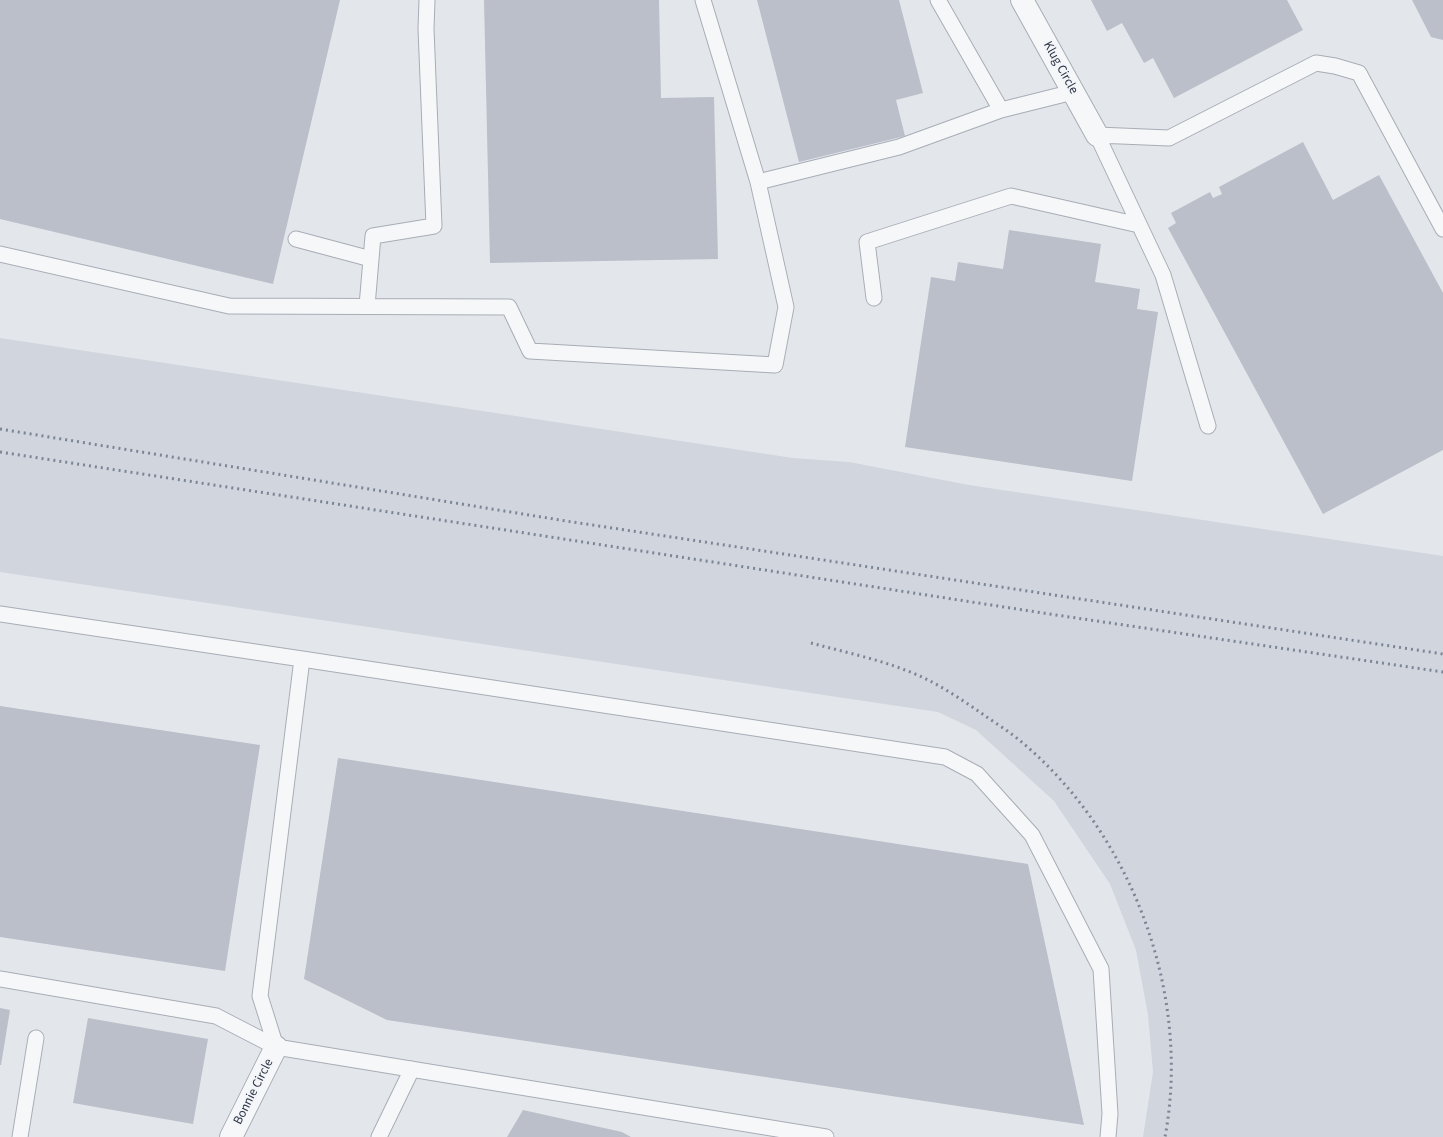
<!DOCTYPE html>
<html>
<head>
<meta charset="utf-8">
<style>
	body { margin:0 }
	canvas { display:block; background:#e3e6eb }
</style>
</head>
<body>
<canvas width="1443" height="1137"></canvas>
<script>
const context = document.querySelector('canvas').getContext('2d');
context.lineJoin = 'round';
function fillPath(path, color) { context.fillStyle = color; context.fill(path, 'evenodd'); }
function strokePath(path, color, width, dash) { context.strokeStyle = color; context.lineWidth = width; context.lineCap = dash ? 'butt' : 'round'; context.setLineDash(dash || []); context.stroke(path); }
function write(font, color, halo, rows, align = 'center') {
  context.font = font + ' "Source Sans 3",sans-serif'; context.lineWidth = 4; context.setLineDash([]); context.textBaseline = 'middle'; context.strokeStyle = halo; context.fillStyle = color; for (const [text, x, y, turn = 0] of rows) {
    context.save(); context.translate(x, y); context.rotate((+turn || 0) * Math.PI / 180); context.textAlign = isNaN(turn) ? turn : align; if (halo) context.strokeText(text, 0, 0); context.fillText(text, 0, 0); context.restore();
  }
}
fillPath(new Path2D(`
	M0,338l793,120 56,4 120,23 474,71v581h-300l10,-65 -5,-57 -12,-65 -26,-66 -56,-83 -78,-71 -38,-18 -938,-140z`), '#d1d5dd');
fillPath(new Path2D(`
	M0,0h340l-67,284 -273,-65z
	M484,0h175l2,98 53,-1 4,162 -228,4z
	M757,0h142l24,93 -27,7 9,36 -106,26z
	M1091,0h196l16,30 -129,68 -21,-40 -9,5 -22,-40 -15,8z
	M1412,0h31v40l-12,-3z
	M1303,142l30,58 46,-25 64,118v157l-120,64 -155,-286 8,-5 -5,-10 39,-21 3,6 9,-4 -3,-7z
	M1009,230l92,14 -6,38 45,7 -3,20 21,3 -26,169 -227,-34 26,-170 24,4 3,-19 45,7z
	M0,706l260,39 -35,226 -225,-34z
	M338,758l690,106 56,261 -697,-105 -83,-41z
	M0,1008l10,2 -9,55h-1z
	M88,1018l120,21 -15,85 -120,-21z
	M523,1110l99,22 9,5h-124z`), '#babfc9');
const lane = new Path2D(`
	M703,0l55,182 141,-35 102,-37
	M938,0l63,110 72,-18
	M296,239l75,20
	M0,254l229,52 280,1 21,44 245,14 11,-58 -28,-125
	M874,298l-7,-56 144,-46 128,29
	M367,306l6,-70 61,-10 -8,-197 1,-29
	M1208,426l-45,-151 -66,-140 72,3 147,-75 19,3 24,7 84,156
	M0,614l302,45
	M0,979l216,37 60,31
	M20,1137l16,-99
	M379,1137l33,-68
	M826,1137l-550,-90 -16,-51 42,-337 643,98 32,17 55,61 69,134 9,145 -2,23`);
const street = new Path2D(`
	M1022,0l75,135
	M231,1137l45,-90`);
strokePath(lane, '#a8adb6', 17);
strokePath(street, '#a8adb6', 24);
strokePath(lane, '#f6f7f9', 15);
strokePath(street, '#f6f7f9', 22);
strokePath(new Path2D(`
	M0,429l566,92 877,133
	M0,452l1056,163 387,57
	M811,643c37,10 77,18 113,35 21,10 41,24 60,37 11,8 23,15 34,24 113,92 174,254 147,398`), '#7c8595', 3, [2, 4]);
write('13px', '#2b3344', '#f3f5f8', [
	["Klug Circle",1060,68,61],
	["Bonnie Circle",254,1092,-63]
]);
</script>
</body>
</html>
